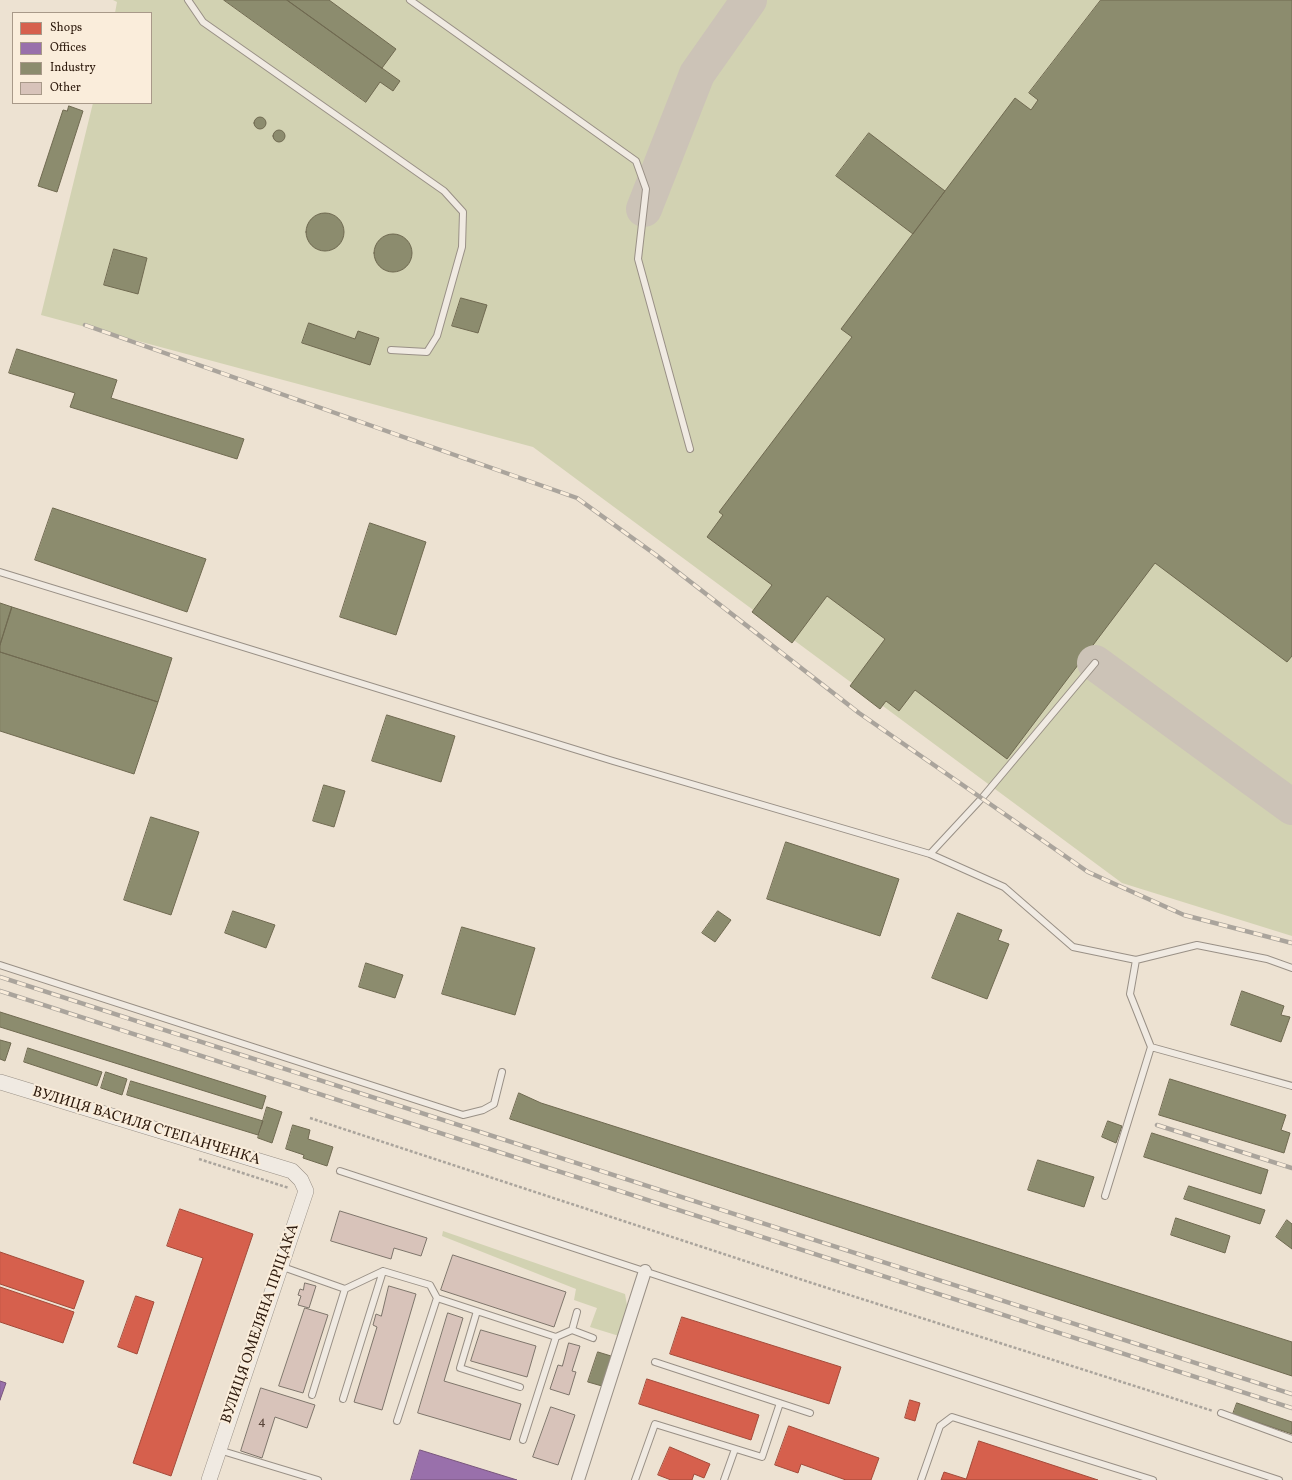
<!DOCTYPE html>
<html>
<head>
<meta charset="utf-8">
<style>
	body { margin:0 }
	#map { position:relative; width:1292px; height:1480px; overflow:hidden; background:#ede2d2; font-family:Vollkorn,serif }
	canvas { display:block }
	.legend { position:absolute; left:12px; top:12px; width:140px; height:92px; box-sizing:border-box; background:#faeddb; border:1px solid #a89989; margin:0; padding:5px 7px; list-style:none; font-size:12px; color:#2d1a0d }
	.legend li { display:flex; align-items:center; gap:8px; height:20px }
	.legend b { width:20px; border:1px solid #a89989 }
</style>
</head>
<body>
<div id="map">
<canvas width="1292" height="1480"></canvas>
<ul class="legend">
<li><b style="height:11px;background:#d6604d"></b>Shops</li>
<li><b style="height:11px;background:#9970ab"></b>Offices</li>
<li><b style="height:11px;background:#8c8c6e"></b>Industry</li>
<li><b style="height:11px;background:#d8c3ba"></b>Other</li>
</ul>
</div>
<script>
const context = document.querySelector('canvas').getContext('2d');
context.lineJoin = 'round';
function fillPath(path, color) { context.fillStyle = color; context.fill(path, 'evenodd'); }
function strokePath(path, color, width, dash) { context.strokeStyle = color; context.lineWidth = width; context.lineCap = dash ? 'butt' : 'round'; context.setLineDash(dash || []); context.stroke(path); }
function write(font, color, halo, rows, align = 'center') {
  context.font = font + ' Vollkorn,serif'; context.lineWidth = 4; context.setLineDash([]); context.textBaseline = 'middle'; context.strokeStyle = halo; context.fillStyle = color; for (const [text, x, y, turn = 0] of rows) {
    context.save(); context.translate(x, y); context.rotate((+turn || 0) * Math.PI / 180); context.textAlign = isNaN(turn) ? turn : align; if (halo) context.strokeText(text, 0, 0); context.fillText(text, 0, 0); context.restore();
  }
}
fillPath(new Path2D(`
	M113,0h1179v936l-170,-53 -589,-436 -492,-132 52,-212h58v-90h-36l2,-11z
	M443,1231l182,63 3,17 -9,25 -29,-9 7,-19 -23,-8 2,-11 -134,-53z`), '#d2d2b2');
const shops = new Path2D(`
	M180,1209l73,25 -82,242 -38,-13 70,-205 -36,-12z
	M0,1252l84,29 -10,28 -74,-25z
	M0,1287l74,25 -11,31 -63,-21z
	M136,1296l18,6 -17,52 -19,-7z
	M682,1317l159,50 -12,37 -159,-50z
	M647,1379l112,36 -8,25 -112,-36z
	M910,1400l10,3 -5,18 -10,-3z
	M789,1426l90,32 -8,22h-25l-45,-16 -3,9 -23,-8z
	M979,1441l119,39h-157l3,-8 22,7z
	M670,1447l40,17 -6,14 -10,-4 -2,6h-21l-13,-5z`);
fillPath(shops, '#d6604d');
strokePath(shops, '#a34b3a', 1);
const offices = new Path2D(`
	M0,1381l6,2 -6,17z
	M420,1450l97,30h-106z`);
fillPath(offices, '#9970ab');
strokePath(offices, '#79567c', 1);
const industry = new Path2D(`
	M224,0h63l113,81 -7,10 -13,-9 -14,20z
	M287,0h42l67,49 -14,19z
	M1101,0h191v656l-5,6 -132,-99 -148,196 -92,-69 -16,21 -13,-10 -6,8 -30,-23 35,-47 -58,-43 -35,47 -40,-31 20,-27 -65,-48 16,-22 -4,-3 133,-175 -11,-8 174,-231 16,12 7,-10 -9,-7z
	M69,106l14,5 -26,81 -19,-6 25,-76 4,1z
	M254 123a6 6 0 1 1 12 0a6 6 0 1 1-12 0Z
	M273 136a6 6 0 1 1 12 0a6 6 0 1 1-12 0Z
	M869,133l76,58 -32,43 -77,-58z
	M306 232a19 19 0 1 1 38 0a19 19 0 1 1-38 0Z
	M374 253a19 19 0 1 1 38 0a19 19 0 1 1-38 0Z
	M114,249l33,9 -9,36 -34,-9z
	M461,298l26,7 -9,28 -26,-7z
	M309,323l46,16 3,-8 21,7 -9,27 -68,-22z
	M17,349l100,31 -6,18 133,41 -7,20 -167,-52 5,-14 -66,-20z
	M53,508l153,51 -19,53 -152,-52z
	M370,523l56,19 -30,93 -56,-18z
	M0,603l12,4 -12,38z
	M12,607l160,51 -14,44 -158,-50v-7z
	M0,652l158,50 -24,72 -134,-43z
	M387,715l68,21 -14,46 -69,-21z
	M324,785l21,6 -11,36 -21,-6z
	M151,817l48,15 -28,83 -47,-15z
	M786,842l113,37 -19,57 -113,-37z
	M233,911l42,14 -9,23 -41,-15z
	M718,911l13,9 -16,22 -13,-9z
	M958,913l44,17 -4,10 11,4 -22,55 -55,-21z
	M462,927l73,21 -20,67 -73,-21z
	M366,963l37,12 -8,23 -36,-11z
	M1242,991l42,15 -3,9 9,2 -9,25 -50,-17z
	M0,1012l266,84 -4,13 -262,-82z
	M0,1040l11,3 -6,18 -5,-2z
	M28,1048l74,24 -5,14 -73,-24z
	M106,1072l21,7 -5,16 -21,-7z
	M1170,1079l116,36 -5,15 9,3 -6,20 -125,-38z
	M131,1081l132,40 -5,14 -131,-40z
	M519,1093l22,10 751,239v34l-782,-257z
	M267,1107l15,5 -10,31 -14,-5z
	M1108,1121l14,5 -6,17 -14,-6z
	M293,1125l17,5 -2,9 25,8 -6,19 -24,-8 1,-3 -18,-6z
	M1152,1133l116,37 -7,24 -117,-37z
	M1038,1160l56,17 -10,30 -56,-17z
	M1189,1186l76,24 -5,14 -76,-25z
	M1176,1218l54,18 -5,17 -54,-18z
	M1287,1220l5,4v25l-16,-12z
	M598,1352l13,4 -9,30 -14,-4z
	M1237,1403l55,19v12l-59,-20z`);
fillPath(industry, '#8c8c6e');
strokePath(industry, '#706a51', 1);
strokePath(new Path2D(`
	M644,209l53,-135 52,-74
	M1095,663l197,144`), '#ccc3b7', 36);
const building = new Path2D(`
	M340,1211l87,27 -6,18 -27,-8 -3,11 -60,-18z
	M453,1255l113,37 -12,35 -113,-37z
	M305,1283l11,3 -7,22 -11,-3 3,-9 -3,-1 2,-6 3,1z
	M389,1286l27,8 -34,116 -28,-8 23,-75 -4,-2 3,-11 5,2z
	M305,1308l23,7 -25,78 -24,-7z
	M448,1313l15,5 -19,63 77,23 -11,36 -92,-27z
	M481,1330l55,16 -9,31 -56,-16z
	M569,1343l11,3 -8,25 4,1 -7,23 -19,-6 8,-24 4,1z
	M261,1388l54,17 -8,23 -32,-11 -13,41 -21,-7z
	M551,1407l24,8 -17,50 -25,-8z`);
fillPath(building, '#d8c3ba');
strokePath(building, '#7e756b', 1);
const service = new Path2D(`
	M188,0l15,22 241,169 19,21 -1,35 -25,89 -10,16 -36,-2
	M410,0l226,161 10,28 -8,70 52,190
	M0,572l613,189 317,93 74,33 69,60 63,13 61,-15 70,14 25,9
	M930,854l52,-56 113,-135
	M1136,960l-6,34 21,53 141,39
	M0,965l463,150 20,-5 11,-6 8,-32
	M340,1171l939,309
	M1105,1196l46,-149
	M280,1266l65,23 38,-18 47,14 7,13
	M477,1311l-17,57 60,19
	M572,1330l5,-18
	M655,1362l155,51
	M312,1395l33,-106
	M343,1399l40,-128
	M1221,1413l71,26
	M397,1421l40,-123 119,39
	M523,1440l33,-103 16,-7 21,8
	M219,1450l99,30
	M635,1480l20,-56 107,33 18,-54
	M724,1480l11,-31
	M921,1480l19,-54 12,-9 201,63`);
const minor = new Path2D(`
	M578,1480l67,-209`);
const tertiary = new Path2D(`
	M0,1082l292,89 9,9 5,11 -97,289`);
strokePath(service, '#999086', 8);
strokePath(minor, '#999086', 14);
strokePath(tertiary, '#999086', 16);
strokePath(new Path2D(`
	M310,1118l505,166 398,127
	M199,1159l90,29`), '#aaa49c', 2.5, [3, 2]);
strokePath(service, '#f0eae2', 6);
strokePath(minor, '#f0eae2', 12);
strokePath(tertiary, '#f0eae2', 15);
const rail = new Path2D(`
	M85,325l492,173 79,57 203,158 229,159 96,43 108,28
	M0,977l1292,417
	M0,991l1292,417
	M1157,1125l135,43`);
strokePath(rail, '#aaa49c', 4.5);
strokePath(rail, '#faeddb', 3, [9]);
write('13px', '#584438', null, [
	["4",262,1423]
]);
write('15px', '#2d1a0d', '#faeddb', [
	["ВУЛИЦЯ ВАСИЛЯ СТЕПАНЧЕНКА",146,1127,17],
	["ВУЛИЦЯ ОМЕЛЯНА ПРІЦАКА",261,1324,-71]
]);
</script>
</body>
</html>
